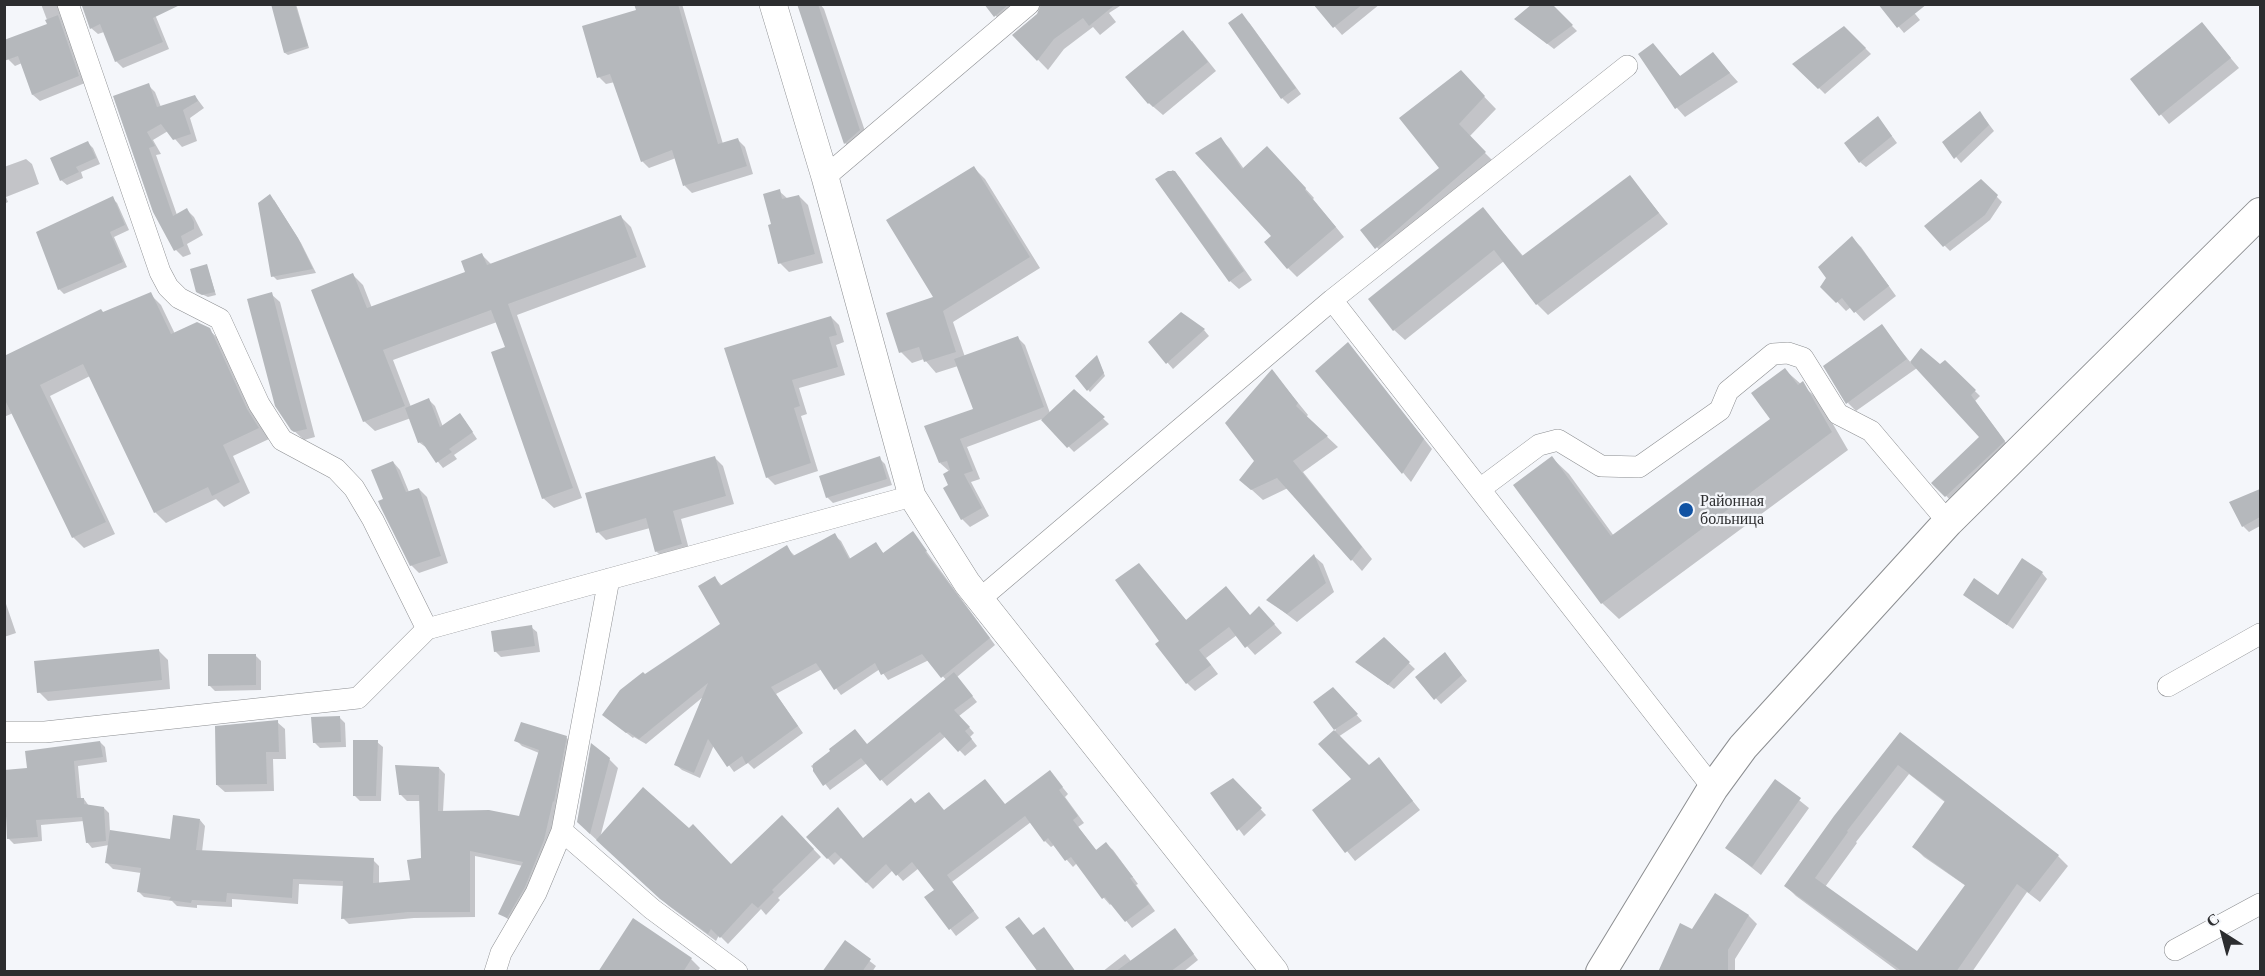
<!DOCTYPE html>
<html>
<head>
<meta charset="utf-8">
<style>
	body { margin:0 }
	#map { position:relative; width:2265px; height:976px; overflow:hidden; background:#f4f6fa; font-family:"Libre Baskerville",serif }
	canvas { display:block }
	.frame { position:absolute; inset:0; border:6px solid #2c2d2f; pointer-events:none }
	.north { position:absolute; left:2193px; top:904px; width:60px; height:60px; -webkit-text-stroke:4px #f4f6fa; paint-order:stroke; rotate:324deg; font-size:16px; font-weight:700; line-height:24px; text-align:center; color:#2c2d2f }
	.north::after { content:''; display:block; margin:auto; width:21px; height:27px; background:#2c2d2f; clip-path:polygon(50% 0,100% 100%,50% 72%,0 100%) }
</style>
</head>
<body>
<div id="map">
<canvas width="2265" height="976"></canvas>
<div class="frame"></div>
<div class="north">С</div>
</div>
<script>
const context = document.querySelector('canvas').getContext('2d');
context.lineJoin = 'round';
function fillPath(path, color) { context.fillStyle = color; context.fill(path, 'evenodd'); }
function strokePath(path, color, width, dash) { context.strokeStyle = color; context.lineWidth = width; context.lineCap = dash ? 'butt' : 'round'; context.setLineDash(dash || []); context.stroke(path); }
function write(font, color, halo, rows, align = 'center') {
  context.font = font + ' "Libre Baskerville",serif'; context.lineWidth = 4.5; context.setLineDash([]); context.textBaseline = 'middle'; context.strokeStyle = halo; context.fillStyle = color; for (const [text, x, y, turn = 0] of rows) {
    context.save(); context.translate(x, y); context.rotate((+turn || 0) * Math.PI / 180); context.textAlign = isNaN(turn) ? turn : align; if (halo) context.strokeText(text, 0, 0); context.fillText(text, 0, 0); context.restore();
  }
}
fillPath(new Path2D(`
	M41,4h24l20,79 -45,18 -7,-6 -11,-32 -7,3 -7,-7 41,-34z
	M82,4h38l34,8 15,37 -46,19 -7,-7 -12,-29 -6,2 -7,-6z
	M296,4l13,44 -21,7 -3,-2 -12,-48z
	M647,4h35l41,140 14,-5 8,8 8,27 -61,19 -7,-7 -9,-28 -27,10 -7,-7 -27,-79 -9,2 -7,-7 39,-66z
	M820,4l4,5 44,131 -14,12 -9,-9 -46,-138z
	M985,4h45l-25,22z
	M1043,4h76l1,2 -11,7 7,9 -16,13 -7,-8 -29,22 -16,21 -34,-35 28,-25z
	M1315,4h65l-38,31z
	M1550,4l27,27 -23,18 -32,-25z
	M1880,4h27l13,16 -16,13z
	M1248,21l53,73 -13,10 -6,-6z
	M2202,24l37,44 -70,56 -37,-44z
	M1844,27l27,27 -46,40 -30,-30z
	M1192,41l24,30 -53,44 -14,-12 -21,-26z
	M1653,45l28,32 32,-23 25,28 -53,35 -8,-9 -37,-54z
	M1472,84l24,25 -27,28 28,28 -109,95 -26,-30 79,-62z
	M148,85l7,7 6,15 34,-11 9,12 -14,10 7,23 -15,6 -14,-16 -15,9 8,14 -5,1 21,60 10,-5 7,7 9,18 -16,9 4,10 -8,3 -7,-7 -61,-153z
	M1985,119l9,12 -33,32 -17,-21z
	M1883,124l14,19 -31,24 -6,-5z
	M1221,139l8,9 15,21 32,-12 38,41 -1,1 31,38 -47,40 -9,-9 -15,-32z
	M88,143l5,5 7,16 -19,8 2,6 -16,7 -6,-5z
	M26,159l6,5 7,20 -33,13 2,5 -4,2v-37z
	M974,168l11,11 55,89 -87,54 12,35 53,-19 7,7 25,68 24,-22 35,33 -35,28 -32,-33 -75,28 13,32 -9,3 18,34 -19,11 -8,-8 -12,-33v-14l-10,-9 35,-53 -17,-44 -22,7 -12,-14 -12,4 -11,-11 34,-54z
	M1173,170l8,9 71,101 -13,9 -9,-8 -73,-101z
	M1630,177l38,47 -120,91 -11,-11 -33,-43 -99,79 -11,-10 89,-121 41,48z
	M1981,181l21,21 -12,18 -40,31 -24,-24z
	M779,191l9,8 11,-3 9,9 15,58 -34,9 -9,-9 -7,-38z
	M112,198l5,5 12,27 -15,7 13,30 -63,27 -5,-5z
	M274,200l27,43 15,30 -39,7 -4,-4z
	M621,217l10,10 15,40 -129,48 65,183 -28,10 -11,-10 -36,-150 -10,-26 -104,38 18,47 18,-7 6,6 8,21 22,-6 12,18 -23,16 3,4 -14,9 -16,-20 -7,-5 -9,-25 -36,13 -11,-10 -11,-146 10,10 9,23 95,-36 15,-17 10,10z
	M1852,238l9,9 35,49 -32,25 -13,-14 -5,4 -24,-25z
	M207,266l9,29 -8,2 -11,-5z
	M150,294l11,11 14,29 34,-4 12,11 37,81 11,17 -36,17 17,37 -26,14 -8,-8 -50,24 -11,-11 -65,-136 -40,20 65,138 -31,14 -11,-11 -60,-124 -9,4v-59z
	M271,294l9,8 35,135 -11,3 -12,-11z
	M831,317l8,8 5,17 -8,3 9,30 -46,13 8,26 -6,2 17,55 -43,14 -8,-8 -41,-128z
	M1881,326l30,37 10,-12 19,15 5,-4 35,34 -5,5 34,46 -58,54 -17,-18 47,-46 -64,-69 -61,43 -8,-8z
	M1204,330l5,6 -36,33 -23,-27z
	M1348,344l84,105 -21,33 -94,-111z
	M1097,357l8,19 -15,16 -13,-16z
	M1785,370l34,30 29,50 -229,169 -17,-16 -50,-145 17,16 45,62 158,-117z
	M1273,372l35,43 -2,2 32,30 -35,25 69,87 -10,12 -74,-83 -25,12 -22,-20 15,-19z
	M715,458l8,8 11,38 -53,15 9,34 -25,7 -9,-9 -6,-23 -44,12 -8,-8z
	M879,458l6,6 7,21 -59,18 -6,-6z
	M393,462l7,8 9,22 10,-3 8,8 21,66 -29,10 -8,-8 -26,-65z
	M2260,491v35l-11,6 -6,-6 -12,-23z
	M913,533l82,112 -38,32 20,25 -18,14 15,17 -4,4 7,9 -12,10 -19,-20 -59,50 -20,-23 -37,27 -19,-24 21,-14 35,-7 79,-65 -17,-20 -41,20 -8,-11 -39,26 -19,-26 -46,25 27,39 -49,36 -6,-6 -14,9 -20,-27 -14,33 -18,-8 -7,-6 28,-67 -57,47 -12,-7 -1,1 -29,-23 41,-39 77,-52 -7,-46 7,8 64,-39 9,9 39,-21 7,6 10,19 25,-16 8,10z
	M1314,556l9,8 11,28 -37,30 -29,-22z
	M1139,565l48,56 80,-5 15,17 -27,22 -18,-20 -31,23 12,16 -23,17 -8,-8 -26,-42z
	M2042,573l5,6 -34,50 -48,-34 34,2z
	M4,598l12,35 -12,4z
	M531,627l6,5 3,20 -39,5 -6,-6z
	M1384,639l31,30 -21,20 -31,-22z
	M159,651l9,9 2,29 -122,12 -9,-9z
	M255,655l6,6v29l-46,1 -6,-6z
	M1450,660l17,21 -26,23 -24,-27z
	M1339,695l23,26 -24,16 31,30 10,-8 41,51 -65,51 -41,-51 39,-30 -33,-36 16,-14 -21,-28z
	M339,717l6,6 1,24 -26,1 -6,-6z
	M277,722l8,7 1,30h-13l1,32 -49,1 -8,-7z
	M1900,734l158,122 10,10 -28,36 -13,-10 -55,80h-73l-103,-76 -10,-10zM1909,774l37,29 -32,44 10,10 42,29 -48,68 -93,-67 32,-44 -1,-1z
	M566,737l6,6 -22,104 -37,76 -13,-10 23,-47 -48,-10v61l-61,1 -65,6 -6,-6 1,-32 -45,-2 -1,20 -66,-5v8l-35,-2v3l-20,-2 -5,-5 -28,-4 -6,-6 3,-18 -28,-4 -6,-6 2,-18 -17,3 -5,-6 -3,-21 -43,4 1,16 -28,3 -5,-5 -5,-68 25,-2 71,-27 5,5 2,15 -29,4 3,33h3l5,7 15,2 5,5 1,19 62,9 28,-21 5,6 -3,26 171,8 6,6v18l32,-2 12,-22 -2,-59h-14l-6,-6 38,-27 6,6 -2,38 77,5 19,-64 -17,-7 -6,-6z
	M377,742l6,5 -2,54h-21l-6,-6z
	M609,759l9,9 -18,70 131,28 51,-49 39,40 -43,41 2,2 -14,15 -5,-6 -33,35 -9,-9 -3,6 -47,-35 -82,-75z
	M1050,772l18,22 -3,3 19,26 -6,4 19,24 9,-7 7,6 25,34 -2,1 19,26 -23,17 -20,-25 -2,2 -6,-7 -27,-35 -4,4 -19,-22 -3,2 -6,-6 -14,-19 -79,60 27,36 -23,18 -30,-39 10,-7 -17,-22 -16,13 -10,-11 -20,19 -31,-32 -8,8 -26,-28 55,2 52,-34 29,7 61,-6z
	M1233,780l33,35 -22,21 -32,-43z
	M1775,781l34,27 -48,67 -34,-27z
	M1715,895l34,21 8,8 -22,35v13h-76l34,-41z
	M1180,936l18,24 -15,12h-29z
	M845,942l31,24 -4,6h-48z
	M1125,954l15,18h-38z
	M691,959l9,9 -3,4h-88z`), '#0003');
fillPath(new Path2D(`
	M85,4h97l-29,14 10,24 -48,20 -15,-38 -10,5 -8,-23z
	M271,4h24l13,42 -24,7z
	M634,4h44l40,140 20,-6 9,28 -64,20 -11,-36 -31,12 -31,-88 -13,4 -15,-52 54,-16z
	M797,4h21l42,126 -16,14z
	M984,4h25l-15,13z
	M1041,4h75l-27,22 -6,-8 -29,21 -17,22 -25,-26 25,-21z
	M1313,4h50l-30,24z
	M1532,4h20l21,21 -26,19 -33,-25z
	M1878,4h49l-30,24z
	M1242,13l54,75 -15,11 -53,-76z
	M58,15l21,61 -47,19 -14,-39 -14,5v-21l43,-16 -2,-4z
	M2202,22l29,36 -72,58 -29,-37z
	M1844,26l22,22 -48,41 -26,-25z
	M1183,30l25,32 -55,45 -4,-4 -1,1 -23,-27z
	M1653,43l27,33 33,-24 17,21 -55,36 -37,-55z
	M1461,70l24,26 -26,28 27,28 -111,97 -15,-19 79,-62 -40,-50z
	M149,83l8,24 38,-12 3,6 -15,9 8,24 -18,6 -12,-16 -14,8 8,14 -6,2 24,68 14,-8 7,14v7l-13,7 3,10 -10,5 -21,-39 -40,-116z
	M1980,111l9,14 -35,34 -12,-17z
	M1878,116l14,20 -33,27 -15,-20z
	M1221,137l21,32 25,-23 39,42 -1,2 31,37 -49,42 -23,-27 7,-6 -76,-83z
	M88,141l8,17 -20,9 3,5 -19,9 -10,-23z
	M974,166l56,91 -87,54 13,41 -32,10 -5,-15 -20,6 -13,-40 47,-16 -47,-77z
	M1168,171h7l69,100 -15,11 -74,-103z
	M1630,175l29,38 -123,92 -42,-55 -101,81 -25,-32 115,-92 39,49z
	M1981,179l17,16 -13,20 -42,32 -19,-21z
	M780,189l2,10 17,-4 16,59 -37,10 -10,-39 3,-1 -8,-30z
	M270,194l28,44 15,31 -42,8 -13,-74z
	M113,196l12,29 -15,7 13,30 -65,28 -22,-58z
	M621,215l16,42 -129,47 65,184 -31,11 -51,-147 14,-5 -14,-37 -108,40 22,56 -42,16 -52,-132 42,-17 14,35 98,-36 -4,-11 21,-8 5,12z
	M1852,236l37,50 -35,27 -12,-15 -6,5 -16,-16 6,-9 -8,-11z
	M207,264l8,28 -13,3 -6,-3 -6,-23z
	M151,292l20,42 26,-12 13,6 37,81 12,19 -36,17 17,37 -28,14 -4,-9 -54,26 -71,-149 -43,21 66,137 -34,16 -68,-140v-42l97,-47 2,3z
	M272,292l35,137 -13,3 -3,-2 -16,-24 -28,-107z
	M1181,312l24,17 -39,35 -18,-22z
	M831,316l6,19 -8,2 9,30 -46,13 8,26 -6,2 17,55 -45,15 -42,-130z
	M1882,324l25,35 -61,45 -23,-38z
	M1018,336l26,71 -84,32 13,32 -9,3 18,34 -21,12 -18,-32 5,-3 -5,-11 7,-4 -3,-9 -8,2 -15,-37 49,-17 -19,-50z
	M1348,342l76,97 -22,35 -87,-103z
	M1921,348l19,16 5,-4 31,30 -5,5 34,46 -60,56 -14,-14 48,-46 -69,-75z
	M1097,355l7,18 -17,18 -12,-15z
	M1785,368l13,17 5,-4 29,51 -231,172 -88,-119 39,-29 59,80 159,-117 -19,-26z
	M1272,369l26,34 -2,3 32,30 -35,25 69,86 -11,14 -74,-83 -26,12 -12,-10 15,-19 -29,-38z
	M1074,389l31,28 -38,31 -26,-28z
	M429,398l11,29 20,-14 13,19 -24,17 3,3 -16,11 -14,-21 -4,1 -13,-35z
	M715,456l11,40 -53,15 9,33 -27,8 -9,-34 -50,15 -11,-40z
	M880,456l7,23 -61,19 -7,-22z
	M393,461l13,31 13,-4 22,68 -31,10 -29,-58 -3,-7 5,-2 -12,-29z
	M2260,489v28l-18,10 -13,-25z
	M913,531l14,20 -2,1 65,86 -49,40 -19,-24 -41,21 -6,-12 -41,27 -18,-27 -45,24 27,39 -52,38 -4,-8 -15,11 -19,-28 -14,34 -20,-8 34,-82 -69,56 -11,-7 -2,1 -24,-18 18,-25 23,-18 2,2 75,-50 -22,-38 17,-10 5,10 67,-41 6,11 42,-23 14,26 27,-17 7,11z
	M1314,554l12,29 -39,31 -21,-14z
	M2022,558l21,14 -36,53 -44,-30 11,-17 24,17z
	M1139,563l47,57 40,-34 24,29 9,-9 16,18 -30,24 -16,-21 -30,23 12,15 -25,19 -31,-40 4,-3 -44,-61z
	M532,625l3,21 -41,6 -3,-21z
	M1384,637l26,25 -22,23 -33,-23z
	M159,649l3,31 -125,13 -3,-32z
	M1445,652l17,23 -28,25 -19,-23z
	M208,654h48v31l-48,1z
	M954,672l19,24 -19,14 16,17 -5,4 7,8 -14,13 -18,-20 -60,49 -19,-23 -38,28 -10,-15v-7l17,-13 -1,-2 26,-20 12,15z
	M1333,687l25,27 -24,16 -21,-28z
	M340,716l1,26 -28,1 -2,-26z
	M278,720l1,32h-13l1,32 -51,1 -1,-59z
	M521,722l46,14 -13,66 -1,-1 -9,39 -19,47 -18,31 -9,-4 25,-52 -53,-11v61h-62l-67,7 2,-38 -50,-2 -1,19 -65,-5 -1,9 -34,-2 -1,3 -22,-3 2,-3 -34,-5 4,-24 -36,-5 5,-33 60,9 3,-24 27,4 -4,31 178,8 -1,25 37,-3 -3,-20 14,-2 -2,-63h-20l-4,-30 44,2 -1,44 51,-1 30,6 20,-66 -25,-9z
	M1334,730l35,35 10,-8 34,44 -68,52 -33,-43 39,-31 -33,-35z
	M1900,732l159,123 -30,38 -12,-9 -61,88h-53l-119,-86 50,-70zM1898,765l47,36 -33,46 53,38 -48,66 -102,-73 33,-46 -1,-1z
	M353,740h25l-2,56h-23z
	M100,741l3,16 -29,4 3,37h7v6l20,3 2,34 -20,2 -4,-26 -46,3 2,17 -31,2 -3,-69 23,-2 -2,-17z
	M591,743l19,15 -20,76 -13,-12z
	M1050,770l13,17 -4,3 19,26 -5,4 23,30 10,-8 27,35 -3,1 19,26 -24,18 -20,-25 -3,2 -31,-42 -6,4 -17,-23 -4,4 -19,-26 -78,59 27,36 -25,19 -25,-33 10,-7 -22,-28 -16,14 -10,-12 -20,19 -31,-31 -8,7 -21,-22 32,-30 25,31 48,-40 4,5 14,-11 15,18 41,-31 20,25z
	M1233,778l29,30 -25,23 -27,-38z
	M1775,779l26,19 -49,69 -27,-19z
	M643,787l46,41 4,-4 38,40 51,-49 32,34 -42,41 2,2 -16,16 -6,-5 -32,35 -9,-9 -3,5 -48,-35 -64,-59z
	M1715,893l34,22 -21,35v22h-70l22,-49 12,6z
	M1019,917l14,18 11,-8 32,45h-38l-33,-45z
	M633,918l59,40 -9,14h-85z
	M1175,928l19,26 -24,18h-55z
	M845,940l26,19 -9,13h-40z`), '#b5b8bc');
const minor = new Path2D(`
	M68,4l92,268 8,15 11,11 41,21 39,85 23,36 54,29 18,19 19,32 54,109
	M825,177l204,-173
	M1332,300l381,488
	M1480,489l59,-44 19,-5 43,26 38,1 81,-57 8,-19 45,-37 15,-1 15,5 35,56 33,17 77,91
	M981,598l351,-298 295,-234
	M2168,686l92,-52
	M4,732h41l313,-34 69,-69 485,-133
	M562,831l90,78 85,63
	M2175,950l85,-46
	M495,972l6,-19 35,-60 26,-62 47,-252`);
const tertiary = new Path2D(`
	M773,4l52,173 87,319 55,87 308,389`);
const secondary = new Path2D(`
	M1601,972l112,-184 30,-41 205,-225 312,-309`);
strokePath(minor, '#8c8e91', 22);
strokePath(tertiary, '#8c8e91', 28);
strokePath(secondary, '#8c8e91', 32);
strokePath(minor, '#fff', 21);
strokePath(tertiary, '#fff', 27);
strokePath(secondary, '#fff', 30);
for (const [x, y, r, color] of [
	[1686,510,8,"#1153a3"]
]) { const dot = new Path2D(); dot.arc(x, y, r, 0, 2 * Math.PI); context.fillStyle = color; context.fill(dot); strokePath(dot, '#f4f6fa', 2); }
write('16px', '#2c2d2f', '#f4f6fa', [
	["Районная",1700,501],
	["больница",1700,519]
], 'left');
</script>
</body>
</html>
